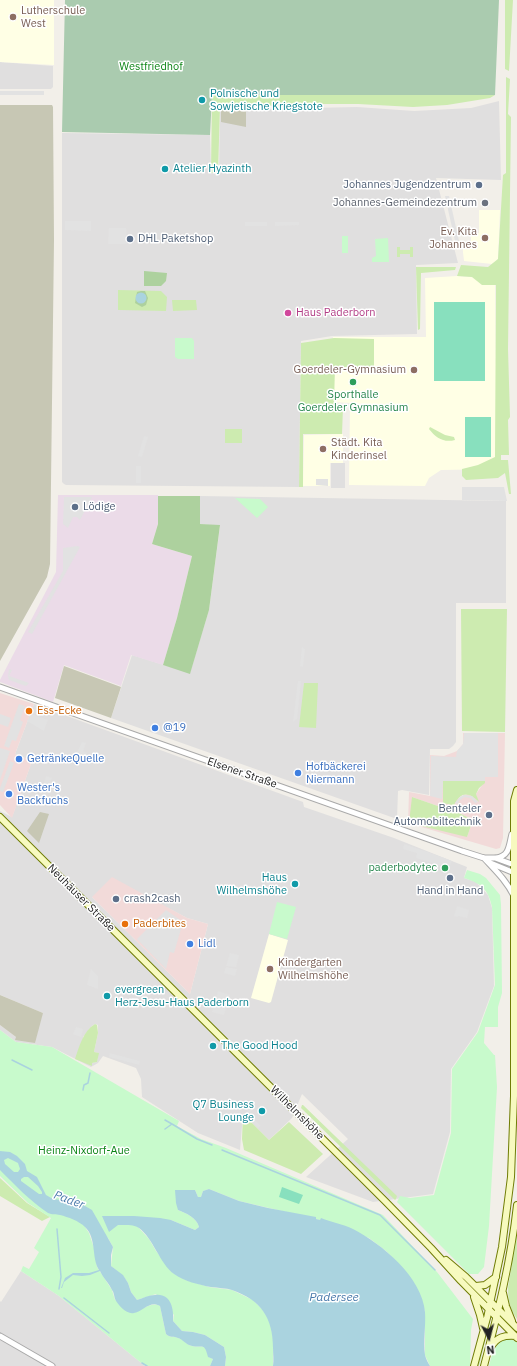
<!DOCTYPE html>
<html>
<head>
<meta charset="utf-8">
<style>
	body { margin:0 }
	#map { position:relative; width:517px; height:1366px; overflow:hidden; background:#f2efe9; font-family:"IBM Plex Sans",sans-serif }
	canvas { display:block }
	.north { position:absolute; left:469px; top:1318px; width:40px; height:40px; -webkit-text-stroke:3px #fff; paint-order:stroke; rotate:173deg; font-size:11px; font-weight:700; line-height:16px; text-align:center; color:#222 }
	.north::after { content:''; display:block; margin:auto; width:14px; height:18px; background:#222; clip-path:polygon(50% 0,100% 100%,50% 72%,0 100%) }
</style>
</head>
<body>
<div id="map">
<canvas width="517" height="1366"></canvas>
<div class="north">N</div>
</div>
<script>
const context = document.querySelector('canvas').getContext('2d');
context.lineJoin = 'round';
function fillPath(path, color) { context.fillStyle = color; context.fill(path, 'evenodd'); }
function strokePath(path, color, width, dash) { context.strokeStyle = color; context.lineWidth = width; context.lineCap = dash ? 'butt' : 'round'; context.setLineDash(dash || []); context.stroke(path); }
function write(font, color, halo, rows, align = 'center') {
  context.font = font + ' "IBM Plex Sans",sans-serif'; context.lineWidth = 3; context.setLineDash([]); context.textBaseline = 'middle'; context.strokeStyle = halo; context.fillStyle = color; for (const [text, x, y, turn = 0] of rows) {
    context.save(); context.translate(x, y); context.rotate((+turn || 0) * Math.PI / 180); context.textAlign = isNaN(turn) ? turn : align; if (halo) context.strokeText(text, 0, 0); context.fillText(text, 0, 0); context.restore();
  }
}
fillPath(new Path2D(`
	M0,62l53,4v21l-2,2h-51z
	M499,101l2,79 -65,-2 22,85 -42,2 1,69 -85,2 -31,5 -2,146 -233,-2 -2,-1 -2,-2v-349l148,2 1,38 8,1 1,-64 137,-3 57,4 57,-3z
	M331,463h14v25h-14z
	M200,496l306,5v102h-50v139l-3,4 -4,3h-19l-1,46 -27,-5 -4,1 -1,28 -286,-101 21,-63 58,18 19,-63 11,-84 -20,-2z
	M34,704l269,98 1,5 90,31 73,29 -3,11 12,4 12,13 4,13 2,78 -17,46 -26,37 -1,63 -17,62 -60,8 -67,-25 42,-38 -46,-45 -10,24 -23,22 -26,-26 -3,36 -42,-17 -56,-36 -1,-18 -5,-11 -33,-12 -5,7 -7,4 -39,-20 -36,-5 -16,-12v-5l16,12 27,-24 -43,-18v-184l12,6 20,-56 -17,-7zM92,897l76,11 19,10 21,6 -18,70zM95,1024l3,1v8l-4,19 4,1 -1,9 -5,1 -9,-26 9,-11z
	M21,1271l38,25 86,70h-145v-65l1,1z`), '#e0dfdf');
fillPath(new Path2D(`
	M0,693l34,11 -19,50 17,7 -20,57 -12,-13z
	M463,733h42l-2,105 -3,10 -4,1 -88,-26 1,-31 21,4v-41l14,1 13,-5 6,-7zM443,781l40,3 -7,10 2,8 -2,-4 -8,-4 -4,1 -7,4zM412,797l49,17 12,6 -6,17z
	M112,877l75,41 21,6 -18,70 -98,-97z`), '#f2dad9');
fillPath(new Path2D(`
	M58,495h100v29l-6,20 40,12 -15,62 -14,47 -32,-10 -10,31 -57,-21 -11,37 -53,-20v-2l56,-108z`), '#ebdbe8');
fillPath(new Path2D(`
	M0,0h54v65l-54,-3z
	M479,210h21l-2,49 -6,5 -28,-3 -2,-18 9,-1v-10l3,-1v3l5,-1z
	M457,276l38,3 2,190 -56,1 -12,8 -4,8 -76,-1 1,-82 -17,-1v-65h93l-1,-59z
	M343,434v29h-13v23h-27l1,-51z
	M269,934l19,6 -17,62 -2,1 -18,-5z`), '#ffffe5');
fillPath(new Path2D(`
	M0,105h52l1,2 1,133 -4,324 -3,13 -47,84z
	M221,110h25v17l-25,-5z
	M64,666l57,21 -10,31 -56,-20z
	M40,812l9,2 -10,29 -12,-12z
	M0,995l43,18 -8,30 -20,-3 1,-3 -16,-12z`), '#c7c7b4');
fillPath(new Path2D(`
	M505,0h8l-4,71 -4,-2z
	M506,77l4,2 -2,35 3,3 -3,232 2,68 -2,3 1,35h-8v5h7l3,34h-2l-4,-21 -7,5 -32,2 -4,-4v-7l16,-4 17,-8 1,-172h-14l-10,-8 -15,-1 4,-11 27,2 10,-8 5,-84 3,-2z
	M212,95h283l-5,3 -43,7 -34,2 -55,-3h-52l-56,3 -30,-1 -2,67h-7z
	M397,247h3v3h10v-3h3v10h-3v-3h-10v3h-3z
	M416,267h40l-1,3 -34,3 -1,56 -2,1z
	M118,290l43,1 6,6 -1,14 -48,-1z
	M172,300h24l1,10 -24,1z
	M334,338l40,1v28h-39l-1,36 9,4 -1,27h-39v53h-4l2,-144z
	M430,427l15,8 9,2 1,3c-11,3 -19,-2 -26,-11z
	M225,429h17v14h-17z
	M461,609h46l-2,123 -43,-1z
	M304,683h14l-2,45 -17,-1z
	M443,781h42v2l-6,5 -3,6 3,8c-10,-10 -18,-11 -25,3h-2l-9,-2z
	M412,797l49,17 12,6 -6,17 -58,-14z
	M95,1024l2,1 1,8 -4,19 5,1 -2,9 -5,1v3l-17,-7c4,-12 8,-28 20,-35z
	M302,1105h1l94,91 -1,3 -1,1 -94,-92z
	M243,1114l26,26 20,-18 34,32 -22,20 -57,-24 -2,-11z
	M0,1178l27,25 23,14 -8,4 -42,-25z
	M517,1230v89c-7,-10 -9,-19 -9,-31z
	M489,1321l1,1 -11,44h-2z`), '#cdebb0');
fillPath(new Path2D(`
	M144,271l23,2 -1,8 -5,5h-17z
	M141,291h4l3,7 -2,7 -4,2 -7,-4 2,-11z
	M158,496h42v28l20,1 -11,85 -19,64 -27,-9 14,-47 15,-62 -40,-12 6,-20z`), '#add19e');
fillPath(new Path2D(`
	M65,0h434l-4,95h-283l-2,40 -148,-3z`), '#aacbaf');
fillPath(new Path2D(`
	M342,236h6v17h-6z
	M388,238l1,24h-17v-4l4,-2 -1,-17z
	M175,338h17l2,3v18h-16l-3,-2z
	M235,498l25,1 8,8 -11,11z
	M467,870l13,4 6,4 14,17 1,9 1,89 -4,14v20h-13l-1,16 10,12h1l2,32 -8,139 -5,41 -6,7h-9l-72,-72 3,-6 10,2 24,-3 17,-62 1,-64 26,-37 17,-47 -3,-78c-4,-18 -10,-23 -28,-29z
	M277,902l19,5 -9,32 -18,-5z
	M0,1030l16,12 36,5 127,74 -2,5 24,13 25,9 157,67 54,57 36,47 -2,11 -1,36h-40l-5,-11v-44l-23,-43 -16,-17 -17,-13 -53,-19 -77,-18 -30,-12 -6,2 -2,6h-3l-3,-7 -17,20c8,3 19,8 21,17l-4,3 -24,-10 -33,7 11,12 7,12 17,22 13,7 23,7 23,3 21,10 9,9 8,12 3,17v28h-48l1,-9 -2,-10 -19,-12 -12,-3 -11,-1 -9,-10 1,-6 -18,-21 -19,6 -6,-8 -3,-9 -5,-7 -12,-10 2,-19 -5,-9 -23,-11 4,6 5,15 3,19 15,23 3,10 29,8c6,-3 11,-5 16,-2l6,28c4,4 8,2 12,4 5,1 8,5 11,7 12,5 15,-5 20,12l4,2 -3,7h-65l-86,-70 -38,-25 2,-5 6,3 10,-17 -5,-4 17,-30 -23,-15 -28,-27z
	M509,1338l8,4v24h-28c4,-14 5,-23 20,-28z`), '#c8facc');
fillPath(new Path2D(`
	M434,302h51v79h-51z
	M465,417h26v40h-26z
	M282,1187l21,8 -4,9 -20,-7z`), '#88e0be');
fillPath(new Path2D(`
	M0,91h44v4h-44z
	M445,196h4l10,45h-4z
	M65,221h26v10l-26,-1z
	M245,222h22v4h-22z
	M275,222h24v3l-24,1z
	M109,228h17l1,16h-19z
	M144,436l4,1 -6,20 -4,-1z
	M136,466h5v17h-5z
	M316,479h12v7l-12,-1z
	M462,487h42l3,14 -45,-1z
	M64,497h28l-12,23 -3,-3h-4l-5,11 -5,-4z
	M77,546l3,1 -48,87 -4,-2 35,-61v-23z
	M302,647l3,2 -2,18 -3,-1z
	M9,669l3,1 -3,6 20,7 -3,3 -17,-6 -1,-4z
	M298,681h3l-4,38 -4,3z
	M19,704l6,2 -5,14 3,2 -7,19 -4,-1 -3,8 -5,-2z
	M0,714l11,4 -3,9 -8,-3z
	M31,714l17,6 -4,11 -17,-10z
	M464,733h34v44h-13v4h-42l-1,18 -12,-3 1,-40 25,1 1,-6 6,-7z
	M82,742l4,1 -3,8 4,2 -1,4 -10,-3z
	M0,748l10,3 -10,29z
	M10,761l4,2 -11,29 -3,-1v-3z
	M46,776l6,2 -4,10 -5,-2z
	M464,795l8,1 6,6 -3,1 -4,-5 -7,-1 -5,4 -1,3 -3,-1 5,-6z
	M404,844l24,8 24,9 -3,6h-3l-30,-9 1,-5 -14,-4z
	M457,906l12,4 -2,8 -9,-2 -1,1 -3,-1z
	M166,910l17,12 -9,31 -4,-1 -4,17 -29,-30z
	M230,953l9,2 -3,12 -10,-1z
	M226,967l11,2 -2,7 -11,-3z
	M91,969l7,7v13l-11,-4z
	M218,991l12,4 -6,20 -12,-3z
	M76,1027l7,2 -2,8 -8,-3z
	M110,1053l30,8 -1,4 -30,-8z
	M249,1108l3,2 -3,4 12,12 -3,2 -12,-12 3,-3 -3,-2z`), '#e2e2e2');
fillPath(new Path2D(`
	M135.5 298a5.5 5.5 0 1 1 11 0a5.5 5.5 0 1 1-11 0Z
	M0,1151l10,1 7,4 8,8 2,7 10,6 9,18 7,4 25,3 14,8 21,37 -2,8v11l12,9 5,8 3,9 6,8c6,-2 12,-5 18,-5 16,-2 19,14 18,26l9,10 11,1 12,3 19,12 2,10 -1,9h-15l3,-7 -5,-2c-4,-17 -7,-7 -19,-12 -4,-2 -7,-6 -11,-7 -4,-2 -8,0 -12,-4l-6,-28c-10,-6 -16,5 -26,7 -7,2 -16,-8 -19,-14 -1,-3 -1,-7 -3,-9 -3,-7 -9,-12 -12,-19l-10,4 -8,1 -9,-1 -9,7 -2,6h-1l4,-10 8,-5h16l10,-3c-8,-12 -2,-32 -14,-43 -6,-6 -17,-10 -25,-12 -4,-1 -8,0 -12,-2 -18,-12 -33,-28 -48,-43zM8,1158l10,5 2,6 -2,3h-4l-9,-8 -1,-4zM24,1177h4l10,9 4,6v2h-3l-18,-13v-2z
	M209,1189l30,12 29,7 48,9v2l4,1 1,-2c10,4 22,6 32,11 29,15 69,48 72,83 1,14 -2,29 0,43 1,4 3,8 5,11h-157c1,-6 0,-12 0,-18 0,-30 -12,-48 -41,-58 -6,-2 -14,-2 -21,-3 -12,-2 -27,-6 -37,-13 -14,-10 -21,-36 -35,-46 -5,-4 -15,-3 -21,-3l-9,7 -7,-16h32l26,2 11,2 24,10 4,-3c-2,-9 -13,-14 -21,-17l-2,-7 -1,-13h20l3,7h3l2,-6z`), '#aad3df');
strokePath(new Path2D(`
	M12,1060l20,10
	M83,1090l1,-5 4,-2 2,-10
	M165,1120l7,4
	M165,1129l7,-5 25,15 15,6
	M222,1150l158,65 55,55
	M57,1229l4,48 -2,12
	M64,1298l45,35
	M142,1363l5,3`), '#aad3df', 1.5);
const tertiary = new Path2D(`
	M0,687l462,164 22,7h11l22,8
	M484,858c11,12 22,22 30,38
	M496,858c14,-2 13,-13 16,-24
	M488,862l29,12
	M0,1336l52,30`);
const secondary = new Path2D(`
	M0,817l385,384 46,47 30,33 56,57
	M446,1260l20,17 51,51
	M476,1286l9,-1 11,-8
	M503,1293l3,13 6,15
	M474,1297l6,18 3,13
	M491,1347c6,-10 13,-12 25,-11
	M474,1366l13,-48 15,-71 9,-70 3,-81v-295l3,-11
	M484,1366c14,-53 27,-106 33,-161`);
strokePath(tertiary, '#a9a9a9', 7);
strokePath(secondary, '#707d05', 8);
strokePath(tertiary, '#fff', 5);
strokePath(secondary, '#f7fabf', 6);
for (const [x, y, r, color] of [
	[13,17,4,"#8d6e63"],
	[202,100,4,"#0f9aa8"],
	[165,169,4,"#0f9aa8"],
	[479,185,4,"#5c6f8a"],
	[485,203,4,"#6b7280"],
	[485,238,4,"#8d6e63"],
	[130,239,4,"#5c6f8a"],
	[288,313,4,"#d1479c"],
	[414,370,4,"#8d6e63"],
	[353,382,4,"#2e9e5b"],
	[323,449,4,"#8d6e63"],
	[75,507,4,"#5c6f8a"],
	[29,711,4,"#e8710a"],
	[155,728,4,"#3f7fe0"],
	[19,759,4,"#3f7fe0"],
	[298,773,4,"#3f7fe0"],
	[9,794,4,"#3f7fe0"],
	[489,815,4,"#5c6f8a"],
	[445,868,4,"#2e9e5b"],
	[450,878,4,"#5c6f8a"],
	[295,884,4,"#0f9aa8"],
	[116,899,4,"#5c6f8a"],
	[125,924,4,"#e8710a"],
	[190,944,4,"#3f7fe0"],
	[270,969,4,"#8d6e63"],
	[107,996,4,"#0f9aa8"],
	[213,1046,4,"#0f9aa8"],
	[262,1111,4,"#0f9aa8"]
]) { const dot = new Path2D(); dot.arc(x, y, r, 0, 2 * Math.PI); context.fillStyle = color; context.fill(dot); strokePath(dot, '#fff', 1.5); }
write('11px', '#785e54', '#fff', [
	["Lutherschule",21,11],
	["West",21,24],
	["Ev. Kita",477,232,"right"],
	["Johannes",477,245,"right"],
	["Goerdeler-Gymnasium",406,370,"right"],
	["Städt. Kita",331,443],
	["Kinderinsel",331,456],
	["Kindergarten",278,963],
	["Wilhelmshöhe",278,976]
], 'left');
write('11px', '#0c8416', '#fff', [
	["Westfriedhof",151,67],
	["Heinz-Nixdorf-Aue",84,1151]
]);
write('11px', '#0d838f', '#fff', [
	["Polnische und",210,94],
	["Sowjetische Kriegstote",210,107],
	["Atelier Hyazinth",173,169],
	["Haus",287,878,"right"],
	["Wilhelmshöhe",287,891,"right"],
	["evergreen",115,990],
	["Herz-Jesu-Haus Paderborn",115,1003],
	["The Good Hood",221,1046],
	["Q7 Business",254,1105,"right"],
	["Lounge",254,1118,"right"]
], 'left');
write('11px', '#4e5e75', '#fff', [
	["Johannes Jugendzentrum",471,185,"right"],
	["DHL Paketshop",138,239],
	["Lödige",83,507],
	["Benteler",481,809,"right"],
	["Automobiltechnik",481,822,"right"],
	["Hand in Hand",450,891,"center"],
	["crash2cash",124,899]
], 'left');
write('11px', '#5b616d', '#fff', [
	["Johannes-Gemeindezentrum",477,203]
], 'right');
write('11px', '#b23c85', '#fff', [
	["Haus Paderborn",296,313]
], 'left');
write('11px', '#27864d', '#fff', [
	["Sporthalle",353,395],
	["Goerdeler Gymnasium",353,408],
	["paderbodytec",437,868,"right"]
]);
write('11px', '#c56008', '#fff', [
	["Ess-Ecke",37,711],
	["Paderbites",133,924]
], 'left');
write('11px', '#366cbe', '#fff', [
	["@19",163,728],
	["GetränkeQuelle",27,759],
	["Hofbäckerei",306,767],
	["Niermann",306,780],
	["Wester's",17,788],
	["Backfuchs",17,801],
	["Lidl",198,944]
], 'left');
write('11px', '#222', '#fff', [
	["Elsener Straße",242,773,19],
	["Neuhäuser Straße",81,898,45],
	["Wilhelmshöhe",297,1113,45]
]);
write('italic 12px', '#4a7aab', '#fff', [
	["Pader",69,1200,20],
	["Padersee",334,1298]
]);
</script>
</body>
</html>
